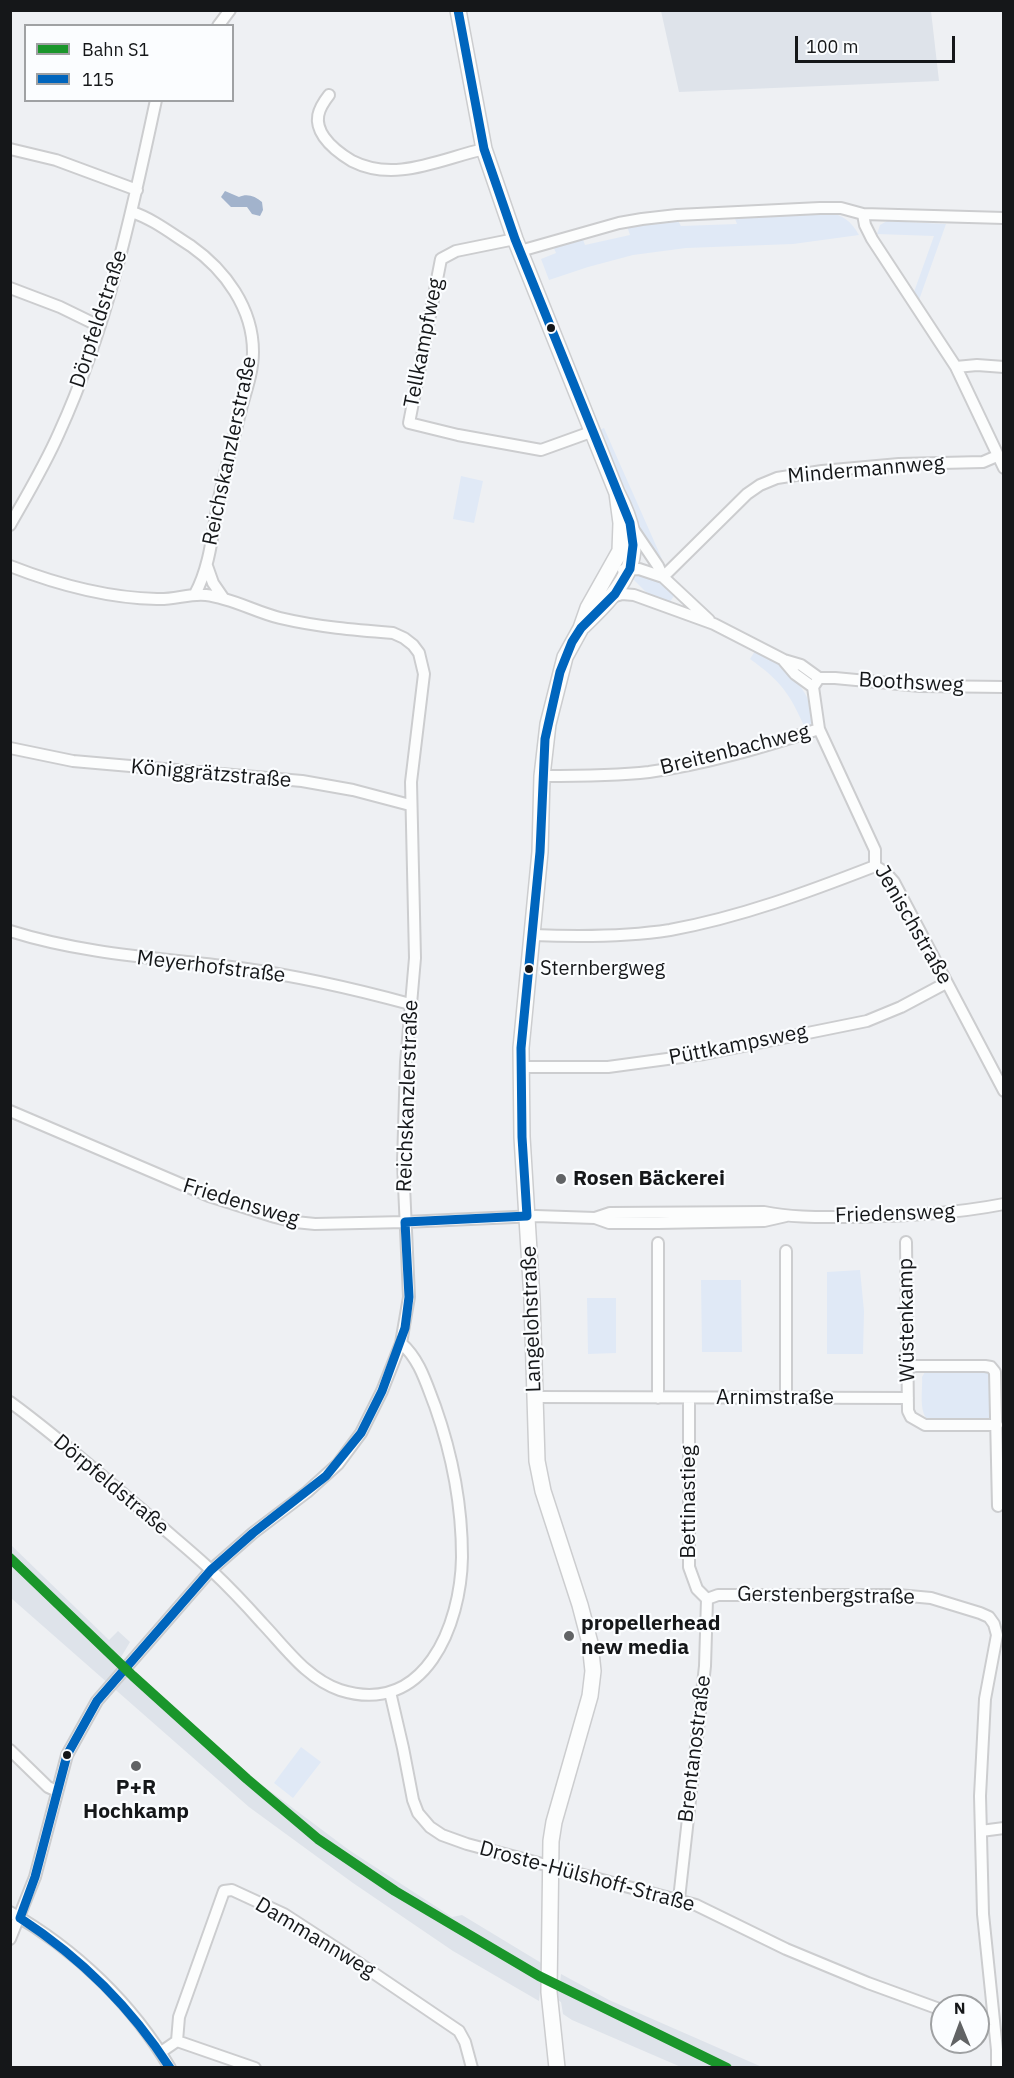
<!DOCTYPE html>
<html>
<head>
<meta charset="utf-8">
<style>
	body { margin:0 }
	#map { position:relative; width:1014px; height:2078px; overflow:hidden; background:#eef0f3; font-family:"IBM Plex Sans",sans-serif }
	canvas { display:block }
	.frame { position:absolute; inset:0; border:12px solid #151719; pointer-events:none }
	.legend { position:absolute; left:24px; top:24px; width:210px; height:78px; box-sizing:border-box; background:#fbfdff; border:2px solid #9fa1a3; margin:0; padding:8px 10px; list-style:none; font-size:18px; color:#151719 }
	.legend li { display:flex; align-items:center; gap:12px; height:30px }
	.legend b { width:30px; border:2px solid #9fa1a3 }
	.north { position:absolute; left:930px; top:1994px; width:60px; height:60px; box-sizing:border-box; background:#fbfdff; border:2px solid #9fa1a3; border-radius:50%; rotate:359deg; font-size:16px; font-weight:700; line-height:24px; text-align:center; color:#151719 }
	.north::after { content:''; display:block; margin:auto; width:21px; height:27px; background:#616365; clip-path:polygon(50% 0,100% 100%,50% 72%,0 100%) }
	.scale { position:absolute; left:795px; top:36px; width:160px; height:27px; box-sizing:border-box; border:3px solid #151719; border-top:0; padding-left:8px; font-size:18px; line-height:21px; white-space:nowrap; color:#151719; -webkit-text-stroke:4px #fbfdff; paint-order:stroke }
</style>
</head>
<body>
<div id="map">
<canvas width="1014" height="2078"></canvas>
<div class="frame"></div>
<ul class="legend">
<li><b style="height:8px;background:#1a962b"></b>Bahn S1</li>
<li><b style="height:8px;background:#0065bd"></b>115</li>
</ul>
<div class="north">N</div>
<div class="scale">100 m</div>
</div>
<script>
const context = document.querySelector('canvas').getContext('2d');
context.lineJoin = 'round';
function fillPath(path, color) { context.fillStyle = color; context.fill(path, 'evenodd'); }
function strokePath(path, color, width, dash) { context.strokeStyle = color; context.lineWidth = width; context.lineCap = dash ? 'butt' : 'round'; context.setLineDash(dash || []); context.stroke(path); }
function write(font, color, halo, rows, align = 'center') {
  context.font = font + ' "IBM Plex Sans",sans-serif'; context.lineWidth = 4.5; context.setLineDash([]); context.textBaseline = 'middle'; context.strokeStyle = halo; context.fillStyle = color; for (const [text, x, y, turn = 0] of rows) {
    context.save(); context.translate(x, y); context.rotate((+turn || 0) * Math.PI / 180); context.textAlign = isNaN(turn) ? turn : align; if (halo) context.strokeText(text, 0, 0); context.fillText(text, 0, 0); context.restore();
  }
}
fillPath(new Path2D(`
	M661,11h270l8,70 -260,11z
	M10,1544l99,96 9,-9 12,11 -10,17 110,102 119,89 103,67 10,-2 81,49v9l17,9 1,-8 48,26 153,67h-81l-109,-47 -9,-6 -2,-12 -21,-11 -1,10 -86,-50 -100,-68 -104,-76 -238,-209z`), '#dee3ea');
fillPath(new Path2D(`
	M828,212c15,3 23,9 31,23l-66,9 -107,4 -53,7 -45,12 -39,13 -8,-21 15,-6 -3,-7 29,-9 3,8 45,-10 -3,-9 50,-7 4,7 56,-2 -3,-8z
	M887,221l59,3 -27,76 -5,-8 20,-56 -57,-2 3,-9z
	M604,428l58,131 -3,-1 -19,-25 -43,-102z
	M461,476l22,5 -9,42 -21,-4z
	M635,572l19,5 20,19 -5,7 -23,-11 -14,-14z
	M755,651c8,4 18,8 25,14 15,11 40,42 30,61l-5,2c-15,-34 -24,-47 -55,-69z
	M860,1270l4,41 -1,43h-36v-82z
	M701,1280h40l1,72h-40z
	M587,1298h29v55l-28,1z
	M930,1370h55l5,4 1,43 -6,4h-56c-11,-9 -6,-31 -7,-44l3,-5z
	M301,1747l20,15 -28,36 -19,-15z`), '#e0e9f6');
fillPath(new Path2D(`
	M225,191l14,6c8,-4 16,-1 23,5l1,8 -3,6 -8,-2 -5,-7h-16l-10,-10z`), '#a2b3cc');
const street = new Path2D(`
	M218,26l12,-16
	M329,95c-11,14 -16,26 -5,42 7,10 18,18 28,24 43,22 88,-2 132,-12
	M10,149l46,11 81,30
	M132,212c21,7 40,22 59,34 34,24 62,62 62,106 0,18 -6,36 -11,53 -7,28 -14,56 -21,84 -8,34 -9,74 -26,105
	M863,214l2,11 7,14 84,128 48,101
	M515,239l-59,12 -15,8 -32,164 49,12 83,15 50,-18
	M520,251l99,-28 23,-4 35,-4 143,-7h21l22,6 141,4
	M10,288l50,19 39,19
	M956,367l21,-2 27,2
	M10,525c17,-30 35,-60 49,-92 48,-105 73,-220 97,-333
	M633,529l25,37 5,11 46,43
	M10,566c46,18 97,32 147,33 17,1 33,-6 49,-4 26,3 49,17 74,23 38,9 75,12 113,15l11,5 9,7 6,8 5,21 -13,108 4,176 -9,104 -3,101 6,134 -8,46 -19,48 -21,42 -23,31 -31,28 -54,41 -42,37 -114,131 -30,54 -32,122 -25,62
	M207,566l6,17 11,16
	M623,570l16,-1 24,8
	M663,577l84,-83 13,-9 17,-7 45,-7 77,-7 84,-2 14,-6
	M612,597l10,-3 12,1 80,29 70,36 17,5 18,13
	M784,661l11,13 18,13
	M819,678l-6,9 6,42 56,121v16l11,7 8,9 110,209
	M819,678h16l85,8 84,1
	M10,748l63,13 229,20 51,9 57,15
	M542,776c35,0 72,0 107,-4 58,-8 114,-25 170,-43
	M10,931c76,24 153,27 230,37 58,8 115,21 170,36
	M533,935c46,2 92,2 137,-5 71,-13 138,-38 205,-64
	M520,1067h88l96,-13 163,-33 34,-14 45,-24
	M10,1111l199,85 66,21 20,5 20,2 90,-2 131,-6 59,2 14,5h49l106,-2 22,-5
	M595,1218l15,-5 154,-1c29,6 58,5 88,5 51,-1 101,-3 152,-13
	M906,1242l2,169 3,6 14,8h72
	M908,1366h77l6,1 4,5 3,134
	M535,1397l373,1
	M658,1398v-155
	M786,1398v-147
	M689,1399v168l8,22 10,10
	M10,1402c48,35 92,74 137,112 21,19 44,37 65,57 17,16 34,34 50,52 23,24 45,56 78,67 85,27 121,-65 122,-133 0,-51 -10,-103 -27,-151 -9,-23 -15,-46 -34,-63
	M707,1599l11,-4h180l33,3 49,15 9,4 5,7 3,11 -12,64 -5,97 3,118 14,136v18
	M390,1692l13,56 10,52 5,13 12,14 12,8 25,9 229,61 90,44 82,34 74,27
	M10,1750l38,37 9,4
	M981,1831l23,-3
	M679,1899l26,-233 2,-67
	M10,1912c65,37 122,91 160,156
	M978,2019l15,1
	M177,2041l78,27
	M161,2052l16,-11 2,-24 45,-126 8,-1 52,24 60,39 115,78 6,11 7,26`);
const secondary = new Path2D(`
	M458,10l26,139 31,90 102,254c33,62 12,89 -34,133
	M557,2068l-8,-76 2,-151 3,-19 36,-126 3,-25 -3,-28 -10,-38 -37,-114 -6,-30 -5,-162 -10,-162 -1,-89 19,-196 2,-76 6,-52 17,-67 16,-29 7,-20 32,-57 1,-28 -4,-30`);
strokePath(street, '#cccdcf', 14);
strokePath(secondary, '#cccdcf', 18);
strokePath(street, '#fcfdfd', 10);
strokePath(secondary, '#fcfdfd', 15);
strokePath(new Path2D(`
	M458,10l26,139 31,90 115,284 3,22 -3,24 -15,25 -34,34 -9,14 -12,30 -15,67 -5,113 -19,196 1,89 5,79
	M405,1222l122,-6
	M20,1918l15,-41 32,-122 30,-54 114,-131 42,-37 73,-57 35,-43 21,-42 23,-63 4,-31 -4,-75
	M20,1918c61,40 110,88 150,150`), '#0065bd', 9);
strokePath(new Path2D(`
	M10,1558l123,118 114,103 71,60 77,52 144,85 188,92`), '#1a962b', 10);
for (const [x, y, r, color] of [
	[551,328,5,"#151719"],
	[529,969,5,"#151719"],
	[561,1179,6,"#616365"],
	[569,1636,6,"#616365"],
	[67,1755,5,"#151719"],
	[136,1766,6,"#616365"]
]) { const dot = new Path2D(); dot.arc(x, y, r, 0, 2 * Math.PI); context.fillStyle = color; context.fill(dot); strokePath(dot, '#fbfdff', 2); }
write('20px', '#151719', '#fbfdff', [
	["Sternbergweg",540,969]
], 'left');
write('21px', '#151719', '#fbfdff', [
	["Dörpfeldstraße",99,319,-72],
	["Tellkampfweg",424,343,-79],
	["Reichskanzlerstraße",230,451,-78],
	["Mindermannweg",866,470,-5],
	["Boothsweg",911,683,3],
	["Breitenbachweg",735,750,-14],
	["Königgrätzstraße",211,774,5],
	["Jenischstraße",913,925,60],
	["Meyerhofstraße",211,967,7],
	["Püttkampsweg",738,1045,-11],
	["Reichskanzlerstraße",408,1096,-88],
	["Friedensweg",241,1203,17],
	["Friedensweg",895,1214,-2],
	["Langelohstraße",532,1319,-92],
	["Wüstenkamp",907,1320,-91],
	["Arnimstraße",775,1398],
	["Dörpfeldstraße",111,1485,40],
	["Bettinastieg",689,1502,-90],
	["Gerstenbergstraße",826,1596,1],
	["Brentanostraße",695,1749,-83],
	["Droste-Hülshoff-Straße",587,1877,15],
	["Dammannweg",315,1938,31]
]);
write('bold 21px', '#151719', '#fbfdff', [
	["Rosen Bäckerei",573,1179],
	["propellerhead",581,1624],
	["new media",581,1648],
	["P+R",136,1788,"center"],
	["Hochkamp",136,1812,"center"]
], 'left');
</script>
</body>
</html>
